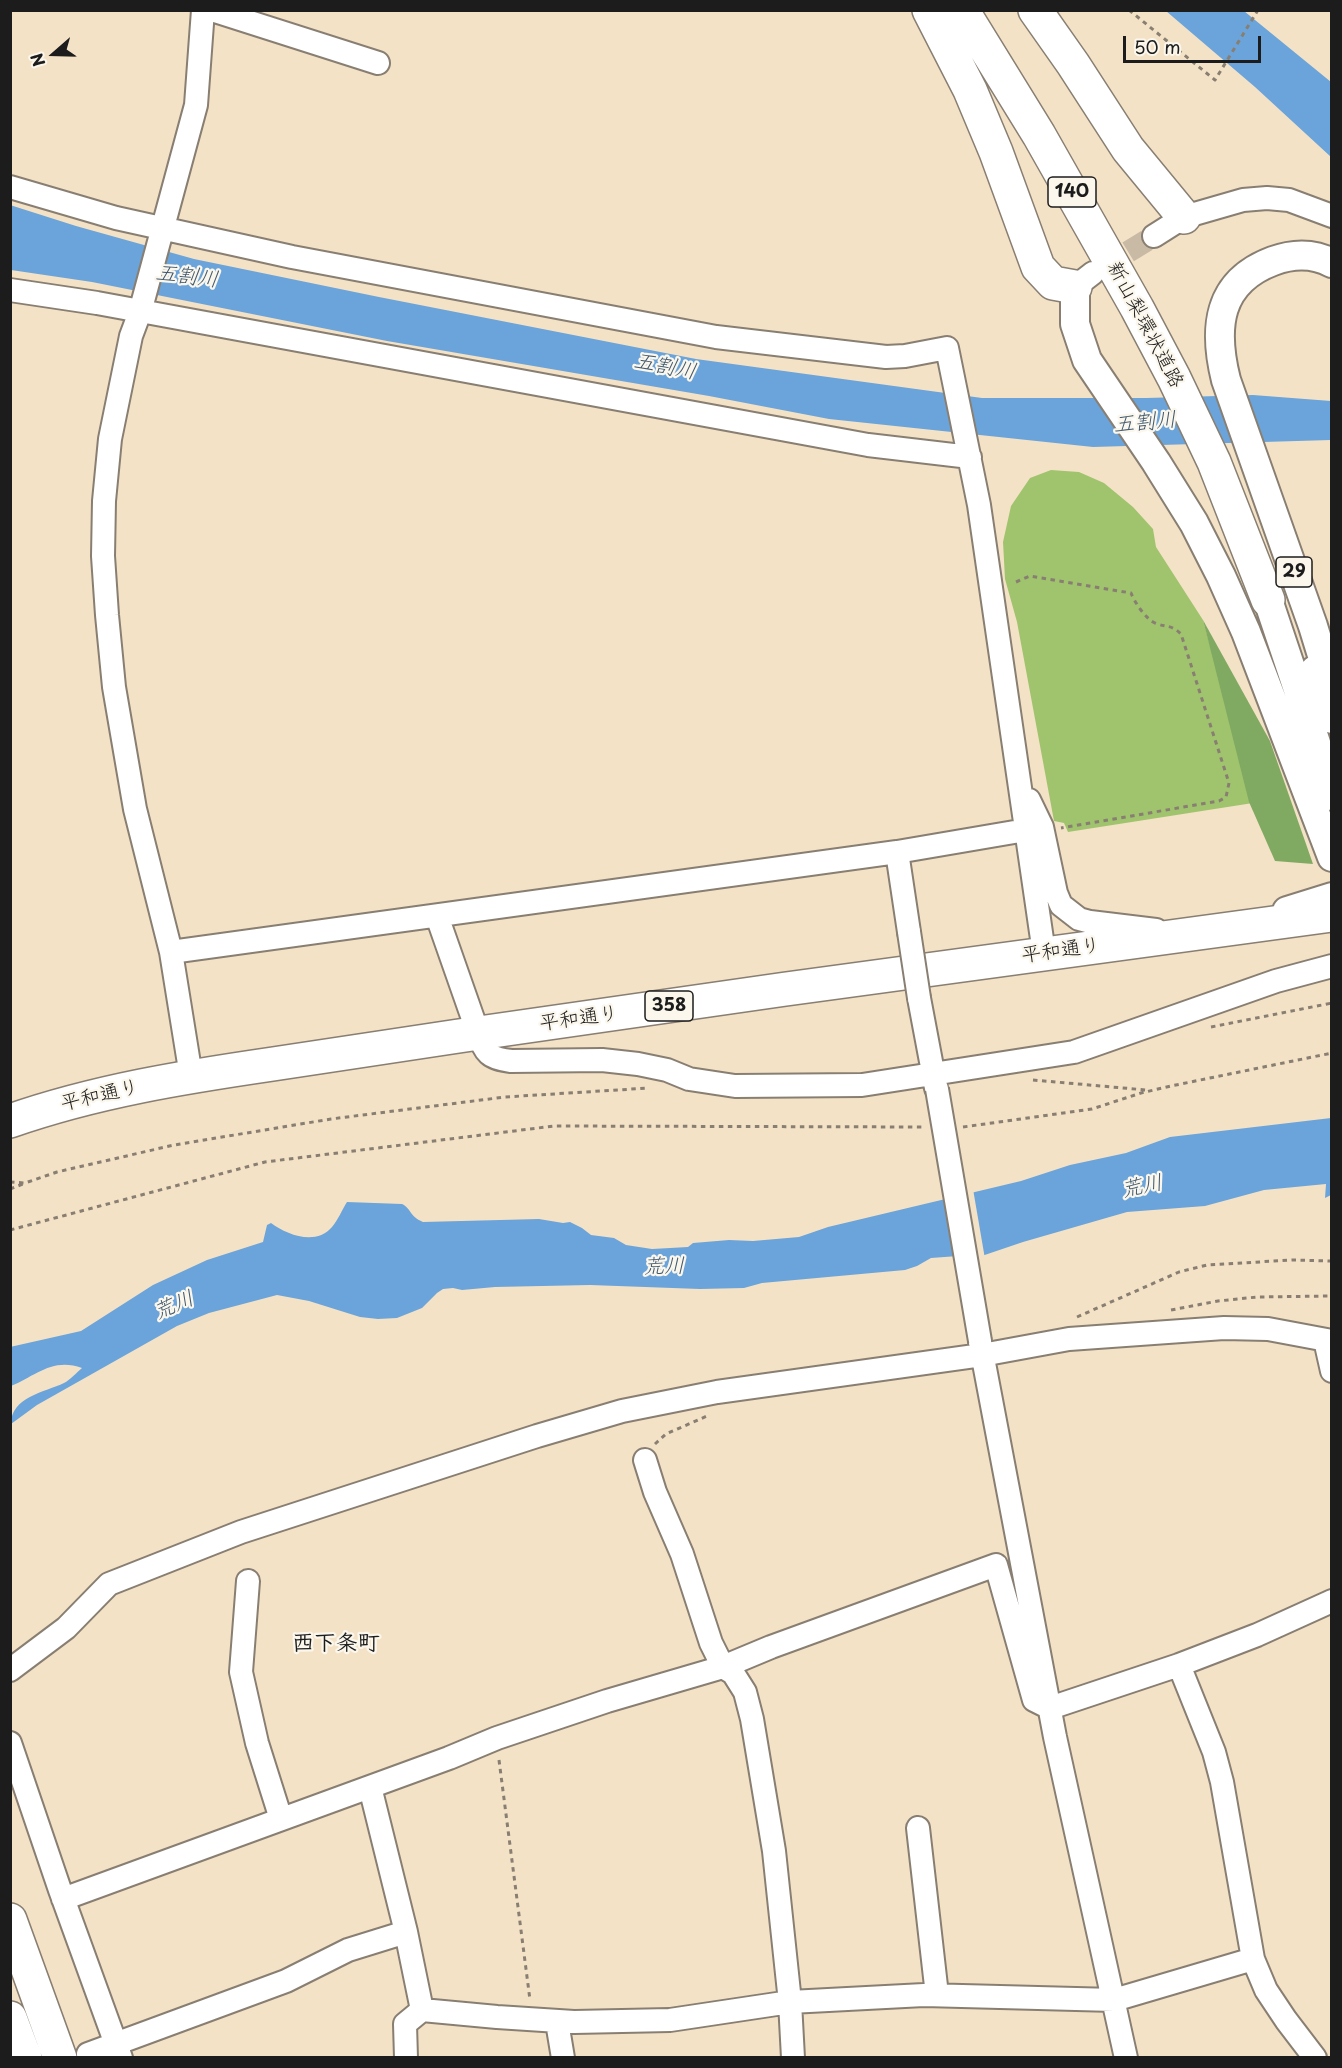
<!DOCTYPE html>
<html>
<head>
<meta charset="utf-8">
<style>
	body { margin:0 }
	#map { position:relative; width:1342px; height:2068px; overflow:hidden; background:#f4e2c7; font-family:"Playpen Sans",sans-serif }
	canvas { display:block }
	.frame { position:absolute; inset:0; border:12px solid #1c1c1c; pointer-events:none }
	.north { position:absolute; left:24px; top:24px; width:60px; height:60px; -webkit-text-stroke:4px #fbf7ec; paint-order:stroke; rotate:250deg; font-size:16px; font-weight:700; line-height:24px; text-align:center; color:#1c1c1c }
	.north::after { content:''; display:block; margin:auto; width:21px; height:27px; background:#1c1c1c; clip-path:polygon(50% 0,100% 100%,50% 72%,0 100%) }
	.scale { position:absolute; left:1123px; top:36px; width:138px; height:27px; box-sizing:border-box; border:3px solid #1c1c1c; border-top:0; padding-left:8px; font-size:18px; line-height:21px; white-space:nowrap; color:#1c1c1c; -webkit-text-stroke:4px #fbf7ec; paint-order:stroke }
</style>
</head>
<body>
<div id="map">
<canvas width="1342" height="2068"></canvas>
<div class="frame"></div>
<div class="north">N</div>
<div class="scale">50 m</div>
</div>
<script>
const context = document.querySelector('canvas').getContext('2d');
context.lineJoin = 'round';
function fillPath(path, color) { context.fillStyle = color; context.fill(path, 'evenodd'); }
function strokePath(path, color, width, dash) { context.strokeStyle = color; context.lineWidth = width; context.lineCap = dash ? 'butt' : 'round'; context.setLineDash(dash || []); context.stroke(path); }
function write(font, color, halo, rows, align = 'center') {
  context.font = font + ' "Playpen Sans","Klee One",sans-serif'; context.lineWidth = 4.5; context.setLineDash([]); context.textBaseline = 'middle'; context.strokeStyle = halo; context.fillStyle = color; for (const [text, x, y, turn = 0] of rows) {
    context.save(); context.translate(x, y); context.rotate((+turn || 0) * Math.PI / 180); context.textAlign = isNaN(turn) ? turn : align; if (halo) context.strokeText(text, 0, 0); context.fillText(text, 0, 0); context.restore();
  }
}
fillPath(new Path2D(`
	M1051,470l28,2 25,11 29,24 20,22 3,18 47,73 50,183 -185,29 -4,-9 -10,-2 -37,-199 -12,-43 -2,-37 8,-36 19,-28z`), '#a0c46e');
fillPath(new Path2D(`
	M1203,620l67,121 43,123 -38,-3 -26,-59z`), '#80aa61');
fillPath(new Path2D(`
	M1166,11h78l87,71v75l-76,-70z
	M10,205l66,21 118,33 185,38 317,62 286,39h164l107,-3 78,6v39l-238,7 -264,-28 -120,-23 -322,-55 -295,-59 -81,-12z
	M1331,1118v77l-6,3 1,-14 -62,6 -59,16 -78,6 -104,30 -59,20 -6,-6 -27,2 -14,8 -12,4 -143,13 -18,5 -44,1 -110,-4 -95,2 -33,3 -9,-2 -10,1 -6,4 -15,15 -25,10 -19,1 -18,-2 -51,-16 -32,-6 -68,18 -32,13 -140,79 -26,19c0,-27 34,-32 53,-41 6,-3 12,-10 18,-15 -29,-11 -47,8 -71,18l-1,-39 71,-16 72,-46 54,-25 56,-18 4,-17 4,-2c16,12 45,23 61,4 6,-7 10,-17 15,-25l55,2c9,4 7,12 21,18l116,-3 24,4 7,-1 12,6 9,7 23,3 12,7 26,4 36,-2 5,-4 36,-3 24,1 46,-4 29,-10 193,-46 49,-16 56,-12 44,-16z`), '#6ba4da');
fillPath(new Path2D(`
	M973,1189l12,70 -21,6 -19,-70z`), '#f4e2c7');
strokePath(new Path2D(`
	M1100,269l54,-33`), '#c9baa5', 22, [22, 11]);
const minor = new Path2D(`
	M212,10l166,53
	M10,187l106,31 176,39 424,80 170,20 19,-1 42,-8 32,157 65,448
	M1154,236l30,-19 59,-17 24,-2 22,2 43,16
	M1075,287l18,-14
	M10,290l87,13 771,142 102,12
	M1029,800l13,27 14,66 5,12 18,14 11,3 66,8
	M897,852l12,80
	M437,916l41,117c8,21 10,25 33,28l91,-1 36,4 29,6 22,9 46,7 127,-1 212,-33 202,-71 56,-15
	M171,952l726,-100 129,-22
	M919,998l17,90
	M191,1076l-20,-124 -36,-143 -21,-122 -7,-72 -4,-59 1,-55 6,-62 21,-103 9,-24 56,-207 7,-95
	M1325,1340l7,31
	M980,1342l75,395 71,321
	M645,1460l10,32 27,62 29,89 12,24 10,6 12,19 7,27 22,132 16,151 3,56
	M248,1581l-7,91 16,71 24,76
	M1179,1665l35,87 8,30 31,177 13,31 20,30 29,38
	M10,1670l56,-42 43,-44 132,-52 296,-96 85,-25 95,-19 265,-37 87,-16 155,-11 44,1 64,12
	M10,1743l50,147 61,168
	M370,1787l36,145 16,78 -17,14 1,34
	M918,1828l19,167
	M63,1899l386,-141 48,-20 110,-37 116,-34 48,-20 225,-82 38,135 16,8 129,-43 78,-30 75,-34
	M422,2010l75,7 77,5 96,-2 120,-18 134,-7 190,5 139,-41
	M557,2022l6,36
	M88,2054l198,-73 62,-31 58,-18`);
const major = new Path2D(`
	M1332,263c-19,-10 -40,-9 -59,-2 -56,21 -60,67 -47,119l87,246 19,62
	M1075,287v37l12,36 69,102 38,61 27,53 25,56 86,225
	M1268,600l48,143 16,53
	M1315,670l17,49
	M1287,911l45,-14`);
const highway = new Path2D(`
	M929,10l41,80 26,62 42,115 15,16 22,4
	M962,10l77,125 98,173 37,70 40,84 54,138
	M1035,10l38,54 55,85 56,68
	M10,1121c86,-30 174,-44 263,-57 68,-10 137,-21 206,-31 284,-42 568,-80 853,-118
	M10,1920l50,138
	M10,2018l15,40`);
strokePath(minor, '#887f72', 26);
strokePath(major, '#887f72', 32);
strokePath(highway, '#887f72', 36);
strokePath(new Path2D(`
	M1129,10l86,70 43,-70
	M1016,582l14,-6 101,17c4,10 15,26 24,30 12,5 16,1 26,11l48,149 -3,14 -7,4 -158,27
	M1211,1027l121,-24
	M1033,1080l113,10
	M963,1127l129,-18 49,-16 30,-7 161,-33
	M10,1182l15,1 32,-11 117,-27 157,-26 174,-22 144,-9
	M10,1189l13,-5
	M10,1230l255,-68 289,-36 370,1
	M1171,1310l47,-9 39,-4 75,-1
	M1077,1317l102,-45 28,-7 85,-5 40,1
	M655,1444l11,-10 41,-18
	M499,1760l31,240`), '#887f72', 3, [4.5, 4.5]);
strokePath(minor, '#fff', 22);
strokePath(major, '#fff', 28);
strokePath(highway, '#fff', 33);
const minorBridge = new Path2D(`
	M909,932l10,66
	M937,1089l43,252`);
strokePath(minorBridge, '#887f72', 26, []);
strokePath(minorBridge, '#fff', 22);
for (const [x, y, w] of [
	[1072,192,48],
	[1294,572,36],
	[669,1006,48]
]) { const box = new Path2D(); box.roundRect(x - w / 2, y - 15, w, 30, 4.5); context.fillStyle = '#fbf7ec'; context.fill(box); strokePath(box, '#1c1c1c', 1.5); }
write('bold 18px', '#1c1c1c', null, [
	["140",1072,192],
	["29",1294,572],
	["358",669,1006]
]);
write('20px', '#1c1c1c', '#fbf7ec', [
	["新山梨環状道路",1145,325,62],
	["平和通り",1061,951,-8],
	["平和通り",579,1019,-8],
	["平和通り",100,1096,-13]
]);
write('italic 21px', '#405971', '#fbf7ec', [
	["五割川",187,277,7],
	["五割川",665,367,11],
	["五割川",1145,423,-5],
	["荒川",1142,1187,-12],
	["荒川",664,1267,-1],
	["荒川",174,1306,-23]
]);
write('bold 22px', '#1c1c1c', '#fbf7ec', [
	["西下条町",336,1644]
]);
</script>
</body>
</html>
